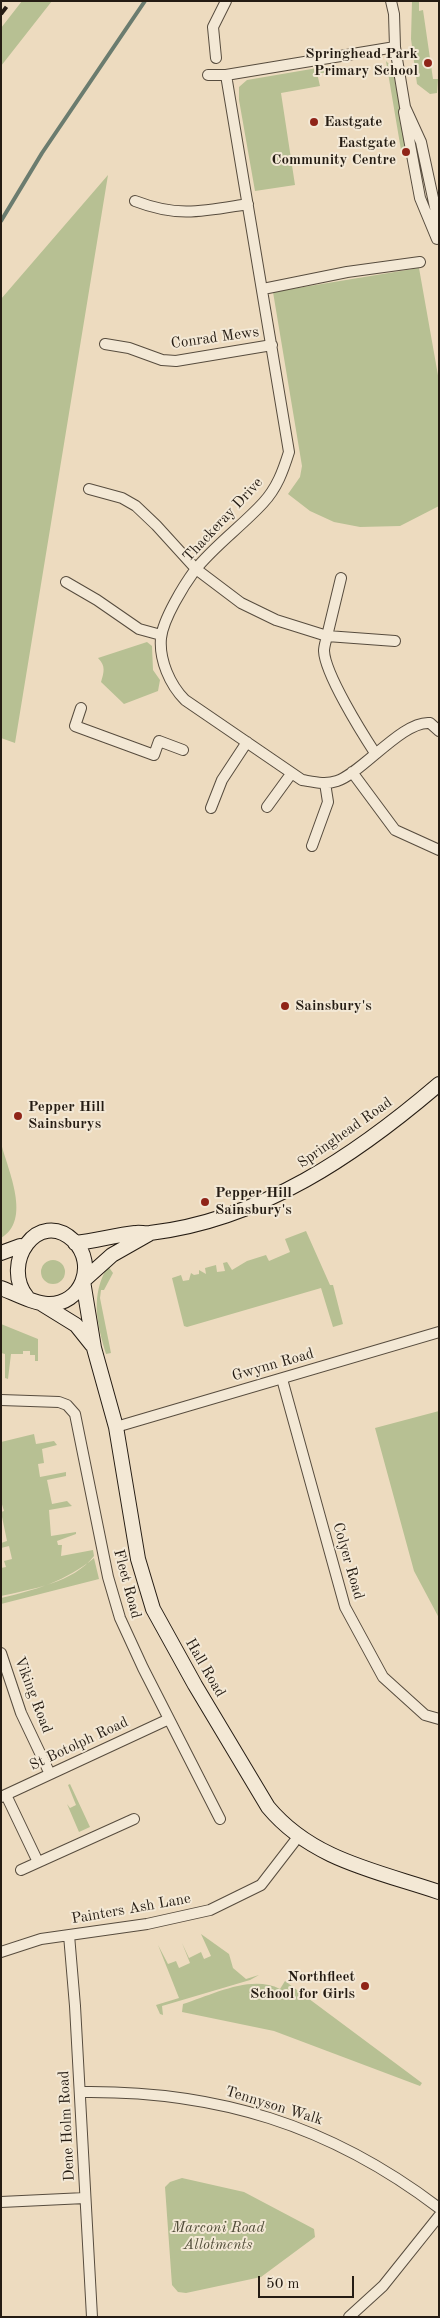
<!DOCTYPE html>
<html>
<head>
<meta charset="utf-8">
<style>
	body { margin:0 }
	#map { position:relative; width:440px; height:2318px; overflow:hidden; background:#eddbbf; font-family:"Old Standard TT",serif }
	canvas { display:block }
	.frame { position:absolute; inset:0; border:2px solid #251c13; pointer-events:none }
	.scale { position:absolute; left:258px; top:2276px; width:96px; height:22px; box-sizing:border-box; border:2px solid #251c13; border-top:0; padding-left:6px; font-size:15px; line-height:18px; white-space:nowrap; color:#251c13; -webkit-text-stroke:4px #f3e8d5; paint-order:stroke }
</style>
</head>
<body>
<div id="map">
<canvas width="440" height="2318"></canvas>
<div class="frame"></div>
<div class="scale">50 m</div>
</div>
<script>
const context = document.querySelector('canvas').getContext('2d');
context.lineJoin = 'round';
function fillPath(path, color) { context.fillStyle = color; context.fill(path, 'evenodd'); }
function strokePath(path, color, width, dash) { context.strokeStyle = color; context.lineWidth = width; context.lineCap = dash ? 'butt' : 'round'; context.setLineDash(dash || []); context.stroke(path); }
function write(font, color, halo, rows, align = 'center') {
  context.font = font + ' "Old Standard TT",serif'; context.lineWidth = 4; context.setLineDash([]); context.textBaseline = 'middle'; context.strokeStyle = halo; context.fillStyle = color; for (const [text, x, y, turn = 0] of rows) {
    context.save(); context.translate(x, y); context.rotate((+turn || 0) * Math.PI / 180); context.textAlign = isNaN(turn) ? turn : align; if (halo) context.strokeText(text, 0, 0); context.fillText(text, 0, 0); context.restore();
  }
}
fillPath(new Path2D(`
	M22,1h30l-51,65v-38z
	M412,1h7v10l4,-1 10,69h5l-1,14 -7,1 -13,-10 -6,-45z
	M386,61l6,6 16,82 -7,1z
	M329,66l1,7h-13l3,13 -39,7 14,92 -40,6 -16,-91v-13l8,-7z
	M108,175l-93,568 -14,-5v-439z
	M419,268l20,113v125l-39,20 -40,1 -26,-5 -24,-11 -22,-17 12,-17 2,-11 -29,-174z
	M147,642l5,4 1,24 7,10 -2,11 -34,13 -23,-22c3,-10 5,-16 -3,-24z
	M1,1143c7,28 31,77 0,95z
	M306,1231l24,54h3l10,39 -10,3 -12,-39 -134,39 -3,-1 -12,-48 9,-3 2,6 6,-1 2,-7 3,2 5,-1v-4l7,4 -1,-6 11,-3 1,7 8,-1 -2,-8 4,-1 5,8 15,-9 19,-6 3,6 21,-9 -5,-13z
	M41 1272a12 12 0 1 1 24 0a12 12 0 1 1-24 0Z
	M108,1266l5,7 -9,17h-3l-1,8 11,55 -5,1c-9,-31 -16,-58 2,-88z
	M1,1324l37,15v22h-3v-6h-5v-4h-7v3h-12l-3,25 -3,-1v-24l-4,-1z
	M439,1411v207l-25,-47 -39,-143z
	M34,1434l2,10 18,-3 3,4 -15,4 2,14 -6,1 2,13 26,-5v4l-19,4 5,24 15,-3 5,5 -23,4 2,26 25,-4v2l-19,7 1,4h4l-1,11 32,-6 1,6c-21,27 -62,33 -93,40v-28l5,-1 -2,-6 8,-2 -3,-13 -8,2v-5l6,-2 -6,-29 3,-1 -3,-10v-59z
	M94,1558l5,21 -98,25v-6c35,-8 65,-17 93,-40z
	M70,1784l20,43 -11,5 -12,-28 3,4 6,-3 -8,-20z
	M201,1934l28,20 4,14 13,11 13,-4 -9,5 -88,26 1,9 -3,-1 -4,-9 23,-7 -21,-53 10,19 8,-3 3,7 11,-5 -8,-20 7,15 12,-6 3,7 7,-3z
	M285,1981l137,102 -2,3 -146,-55 -92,-19 1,-8c29,-9 68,-30 97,-15z
	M182,2178l62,14 70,37 1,8 -54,40 -75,16 -8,-1 -6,-7 -7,-98 5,-5z`), '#b7c093');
strokePath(new Path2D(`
	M1,221l41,-68 103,-152`), '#6b7c6f', 4);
const street = new Path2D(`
	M391,1l3,13 1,33 10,60 16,35 18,84
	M395,47l-169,28 63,377c-6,19 -12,36 -26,51 -21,23 -48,42 -68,67 -11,15 -32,49 -34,68 -2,22 9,47 24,62l117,80c12,2 23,5 35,1 25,-8 66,-61 93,-58l9,8
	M216,58l-3,-31 13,-26
	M208,75h18
	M404,112l16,86 17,41
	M135,201c44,17 69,10 113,3
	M263,289l84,-17 73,-10
	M105,344l24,4 33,12 14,1 96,-16
	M89,489l33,9 14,8 20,19 40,44 45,34 35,17 51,16c-1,5 -3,10 -3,15 1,23 38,82 51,102
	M341,578l-14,58 68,5
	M66,582l31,18 42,29 22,6
	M81,708l-6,18 79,29 5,-14 24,9
	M352,772l43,58 44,20
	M267,807l24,-33
	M211,808l11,-28 25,-38
	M312,846l16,-44 -3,-19
	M282,1379l63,228 38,70 42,38 14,4
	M1,1400l58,2 8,3 8,9 33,163 12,41 23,50 77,151
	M116,1427l323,-95
	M1,1653l20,60 29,61
	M6,1795l32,67
	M1,1797l168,-78
	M21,1870l113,-51
	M69,1935l6,71 17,311
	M1,1952l40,-13 106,-15 63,-14 51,-25 37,-48
	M80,2092c136,-2 250,33 359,116
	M1,2202l84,-4
	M349,2317l34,-31 56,-70`);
const secondary = new Path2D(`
	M75,1243c21,-2 40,-8 60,-10 5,-1 10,1 15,0 111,-13 206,-78 289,-149
	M1,1253l19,-7
	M83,1281l11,67 22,79 22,132 15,50 42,76 73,122c44,53 109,64 171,85
	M83,1281l29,-26 37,-21
	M1,1288c13,5 34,16 47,16 34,1 49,-40 26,-63 -36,-34 -74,23 -47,56
	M42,1304l34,21 16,20`);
strokePath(street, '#574c3e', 12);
strokePath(secondary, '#251c13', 16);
strokePath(street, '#f3e8d5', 10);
strokePath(secondary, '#f3e8d5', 14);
strokePath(new Path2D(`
	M1,14l10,-13`), '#251c13', 4, [9, 9]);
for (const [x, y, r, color] of [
	[428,63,5,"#8f2418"],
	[314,122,5,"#8f2418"],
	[406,152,5,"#8f2418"],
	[285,1006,5,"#8f2418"],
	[18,1116,5,"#8f2418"],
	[205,1202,5,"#8f2418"],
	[365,1986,5,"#8f2418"]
]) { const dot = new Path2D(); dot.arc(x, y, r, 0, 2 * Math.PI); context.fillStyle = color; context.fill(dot); strokePath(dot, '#f3e8d5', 2); }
write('bold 15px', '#251c13', '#f3e8d5', [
	["Springhead Park",418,54,"right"],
	["Primary School",418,71,"right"],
	["Eastgate",324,122],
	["Eastgate",396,143,"right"],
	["Community Centre",396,160,"right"],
	["Sainsbury's",295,1006],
	["Pepper Hill",28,1107],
	["Sainsburys",28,1124],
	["Pepper Hill",215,1193],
	["Sainsbury's",215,1210],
	["Northfleet",355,1977,"right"],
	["School for Girls",355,1994,"right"]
], 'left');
write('15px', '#251c13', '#f3e8d5', [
	["Conrad Mews",215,338,-8],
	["Thackeray Drive",223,520,-47],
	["Springhead Road",345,1133,-35],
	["Gwynn Road",273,1365,-16],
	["Colyer Road",348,1561,74],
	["Fleet Road",127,1584,75],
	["Hall Road",205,1668,60],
	["Viking Road",33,1695,69],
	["St Botolph Road",79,1744,-25],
	["Painters Ash Lane",131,1909,-10],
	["Tennyson Walk",274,2106,17],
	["Dene Holm Road",67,2126,-93]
]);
write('italic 15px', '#514d39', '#f3e8d5', [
	["Marconi Road",218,2228],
	["Allotments",218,2245]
]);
</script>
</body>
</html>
